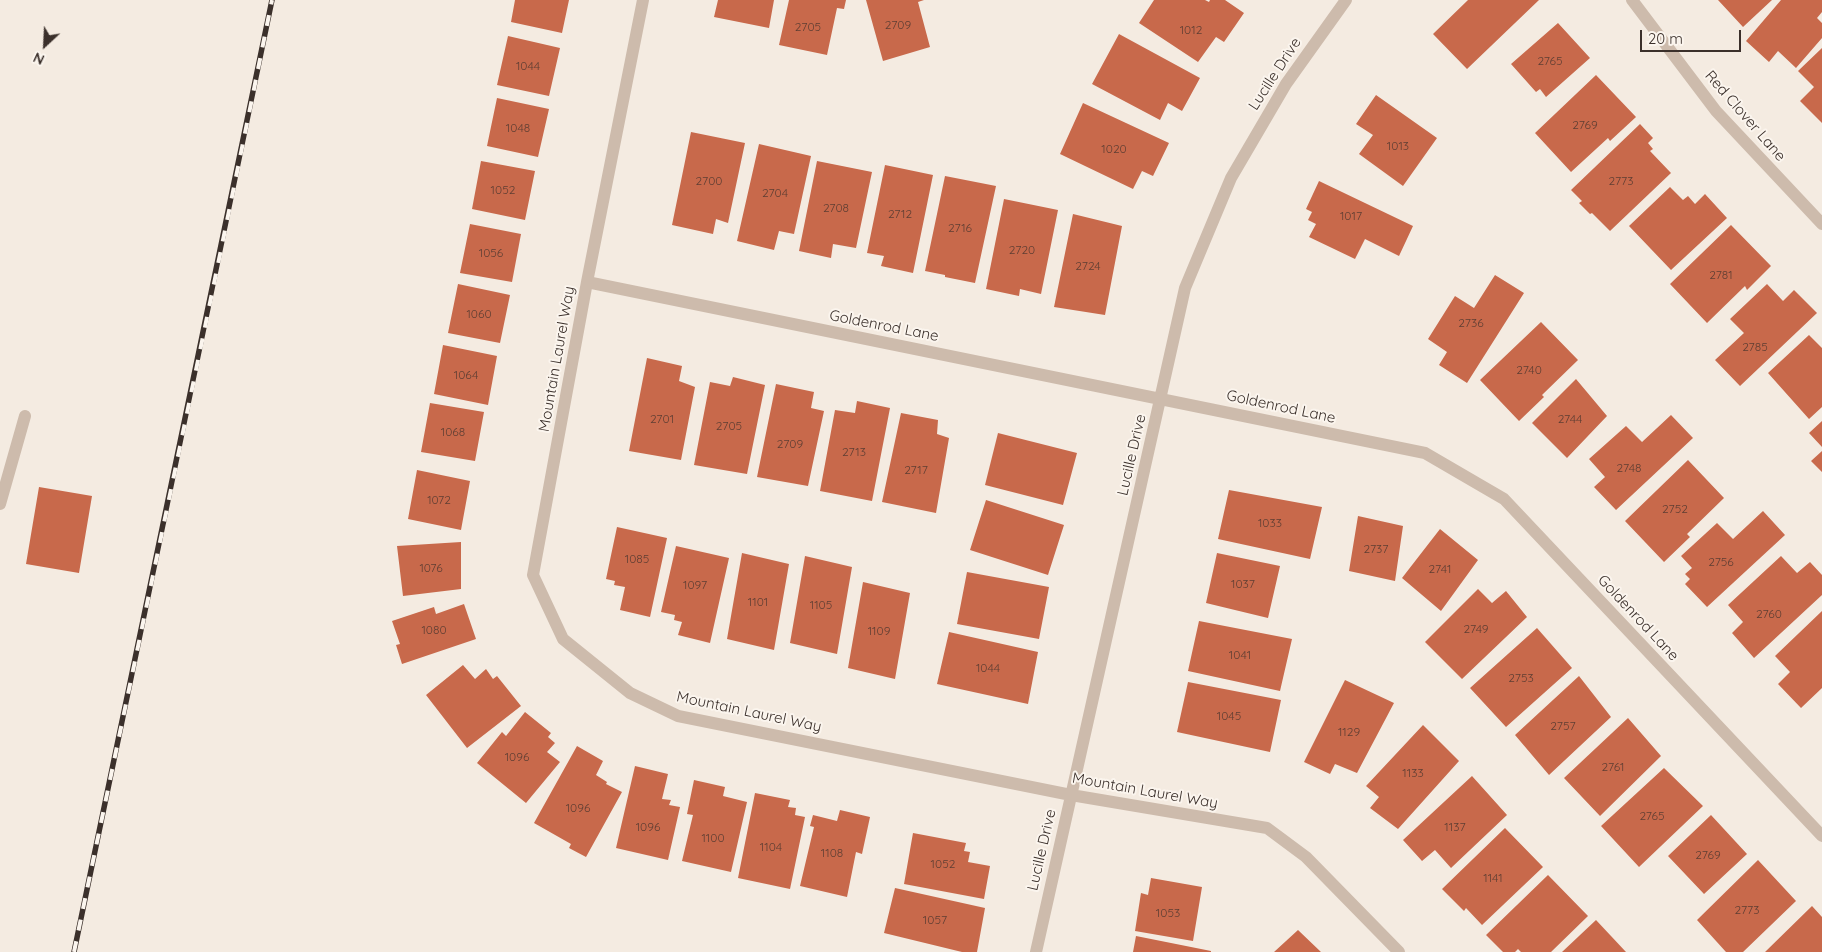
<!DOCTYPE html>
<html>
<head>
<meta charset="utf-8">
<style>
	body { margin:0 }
	#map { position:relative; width:1822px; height:952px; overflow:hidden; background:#f4ebe1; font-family:Quicksand,sans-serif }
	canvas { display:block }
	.north { position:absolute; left:20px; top:20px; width:50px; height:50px; -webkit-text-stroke:4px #fbf5ee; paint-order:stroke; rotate:205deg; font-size:14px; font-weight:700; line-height:20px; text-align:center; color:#3b302b }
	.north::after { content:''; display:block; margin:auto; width:18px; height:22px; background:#3b302b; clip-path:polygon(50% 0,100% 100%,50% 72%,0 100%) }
	.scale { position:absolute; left:1640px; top:30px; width:101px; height:22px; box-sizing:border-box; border:2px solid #3b302b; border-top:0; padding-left:6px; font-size:15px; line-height:18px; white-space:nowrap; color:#3b302b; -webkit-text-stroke:4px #fbf5ee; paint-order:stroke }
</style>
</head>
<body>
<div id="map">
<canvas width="1822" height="952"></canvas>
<div class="north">N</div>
<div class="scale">20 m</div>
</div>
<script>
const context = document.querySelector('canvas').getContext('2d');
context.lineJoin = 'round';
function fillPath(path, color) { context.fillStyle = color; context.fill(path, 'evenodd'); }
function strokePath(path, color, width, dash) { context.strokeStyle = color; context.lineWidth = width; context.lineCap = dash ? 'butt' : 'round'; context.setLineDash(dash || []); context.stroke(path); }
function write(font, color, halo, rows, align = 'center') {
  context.font = font + ' Quicksand,sans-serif'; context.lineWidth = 4; context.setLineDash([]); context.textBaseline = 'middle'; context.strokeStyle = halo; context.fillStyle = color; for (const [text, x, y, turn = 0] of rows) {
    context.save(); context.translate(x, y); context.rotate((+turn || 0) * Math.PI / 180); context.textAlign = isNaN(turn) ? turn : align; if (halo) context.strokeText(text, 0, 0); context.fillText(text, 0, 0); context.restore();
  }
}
fillPath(new Path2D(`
	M515,0h54l-7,33 -51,-11z
	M718,0h56l-5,28 -55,-11z
	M789,0h57l-2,9 -7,-1 -10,47 -48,-10z
	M866,0h58l-6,2 12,45 -47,14z
	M1154,0h51l4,2 1,-2h15l19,13 -20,29 -8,-5 -18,25 -59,-39z
	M1468,0h71l-72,69 -34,-35z
	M1718,0h54l-29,27z
	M1781,0h41v12l-5,6 5,5v15l-26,30 -18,-17 -9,11 -23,-21z
	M1558,23l32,35 -44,39 -6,-8 -4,3 -25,-28z
	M1119,34l81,44 -18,33 -14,-8 -8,17 -68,-36z
	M508,36l52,12 -11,48 -52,-11z
	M1822,48v75l-22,-22 14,-14 -16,-16z
	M1596,75l40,42 -26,24 -2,-3 -37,34 -36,-39z
	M1376,95l61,43 -34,48 -44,-32 14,-19 -17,-11z
	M497,98l52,11 -11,48 -51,-11z
	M1083,103l86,40 -16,33 -11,-5 -9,18 -73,-35z
	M1640,124l13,14 -5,5 5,6 -3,2 21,22 -61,58 -18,-18 -2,1 -11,-11 3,-2 -11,-11z
	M691,132l54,11 -17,80 -12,-4 -3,15 -41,-9z
	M759,144l52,12 -17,78 -15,-3 -5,19 -37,-9z
	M481,161l54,10 -10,49 -53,-11z
	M817,161l55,11 -16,76 -23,-4 -2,14 -32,-7z
	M885,165l48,10 -20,98 -32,-7 3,-10 -17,-3z
	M945,176l51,10 -21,97 -30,-6v-2l-20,-4z
	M1319,181l94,45 -14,30 -34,-17 -10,20 -46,-22 7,-13 -8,-4 4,-8 -6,-3z
	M1670,187l13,13 5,-4 7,8 10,-10 22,24 -56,52 -42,-44z
	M1004,199l54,11 -17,84 -21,-5 -1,7 -33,-7z
	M1073,214l49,12 -17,89 -51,-8z
	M470,224l51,10 -9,48 -52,-9z
	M1731,225l40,41 -24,24 -2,-4 -38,37 -37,-39z
	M1495,275l29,18 -57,90 -28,-18 8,-13 -19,-13 27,-43 19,12z
	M458,284l52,11 -10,48 -52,-10z
	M1767,284l16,17 11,-11 23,23 -77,73 -25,-26 29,-27 -14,-14z
	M1541,322l37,38 -36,35 2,2 -25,24 -39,-41z
	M1809,335l13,13v59l-13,12 -41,-46z
	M443,345l54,11 -9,49 -54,-11z
	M647,358l35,8 -3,15 16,6 -14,73 -52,-9z
	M733,377l32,8 -18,89 -53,-9 16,-83 20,4z
	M1576,379l31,37 -40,42 -35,-35z
	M776,384l38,8 -3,16 13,3 -16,75 -51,-9z
	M857,401l33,7 -18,93 -52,-10 15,-81 20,3z
	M430,403l54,9 -9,49 -54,-9z
	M901,413l37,7 -1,14 12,4 -13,75 -54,-11z
	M1671,415l22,23 -77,72 -22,-23 11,-10 -16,-18 37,-33 16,16z
	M1822,421v26l-13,-14z
	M998,433l79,20 -14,52 -78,-20z
	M1822,451v21l-11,-11z
	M1688,460l36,38 -37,36 3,3 -26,25 -39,-41z
	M417,470l53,11 -9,49 -53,-11z
	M39,487l53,9 -13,77 -53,-9z
	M1229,490l93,17 -12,52 -92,-20z
	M986,500l78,25 -16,50 -78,-25z
	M1763,511l22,24 -78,72 -22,-23 5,-5 -5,-5 7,-6 -11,-12 36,-33 16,16z
	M1358,516l45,10 -8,55 -46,-10z
	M617,527l50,11 -17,79 -30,-7 5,-23 -11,-2 1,-4 -9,-2z
	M1440,529l38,31 -37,51 -39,-33z
	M461,542v47l-58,7 -6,-50z
	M676,546l53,12 -19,85 -32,-8 4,-13 -8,-2 1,-5 -14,-3z
	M742,553l47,11 -15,86 -47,-11z
	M1217,553l63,13 -12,52 -62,-15z
	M805,556l47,11 -15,87 -47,-11z
	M1781,556l16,17 13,-11 12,13v20l-68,63 -22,-25 11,-11 -15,-17z
	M967,572l82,15 -10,52 -82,-15z
	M863,582l47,11 -15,86 -47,-11z
	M1478,589l14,14 14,-12 21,26 -65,62 -37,-37z
	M464,604l12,35 -74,25 -6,-19 4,-1 -8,-23 42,-14 2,7z
	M1822,611v77l-21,20 -23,-24 12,-12 -15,-16z
	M1199,621l93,18 -12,52 -92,-20z
	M1537,628l35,40 -66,59 -36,-39z
	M949,632l89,20 -10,52 -91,-20z
	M463,665l12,14 11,-10 7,10 4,-3 24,30 -54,42 -41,-53z
	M1579,676l32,41 -62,58 -34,-40z
	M1345,680l49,23 -37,70 -22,-9 -5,10 -26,-12z
	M1188,682l93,18 -11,52 -93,-20z
	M525,712l26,21 -3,4 7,6 -8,9 13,10 -34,41 -49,-40 25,-31 4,4z
	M1628,718l33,38 -61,60 -36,-38z
	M1423,725l36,36 -61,68 -28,-21 9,-11 -13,-11z
	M577,746l26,15 -7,14 11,7 -1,2 16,8 -36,65 -17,-9 2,-4 -37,-21z
	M635,766l33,8 -6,25 9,1 -2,5 11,2 -12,53 -52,-12z
	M1664,768l39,38 -64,61 -38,-41z
	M1472,776l35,39 -56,53 -16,-18 -13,11 -19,-21z
	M694,780l31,7 -2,9 24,6 -16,70 -49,-11 11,-46 -6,-1z
	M755,793l35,7 -2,7 8,1 -1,7 10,2 -15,72 -52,-11z
	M840,810l30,7 -8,37 -6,-2 -9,45 -47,-11 14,-59 -4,-1 3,-11 24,6z
	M1711,815l36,39 -43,40 -36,-38z
	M1505,828l38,39 -61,58 -16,-17 -2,3 -22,-22z
	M913,833l53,10 -2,8 6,1 -2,10 22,4 -6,33 -80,-15z
	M1758,860l38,41 -53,51h-17l-29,-32z
	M1548,875l40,41 -37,36h-30l-3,-3 -3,3h-12l-17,-17z
	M1151,878l51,9 -9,54 -58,-10 6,-38 7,2z
	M895,888l90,20 -8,44h-15l-78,-19z
	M1812,906l10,11v35h-57z
	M1596,920l30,32h-64z
	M1298,930l23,22h-47z
	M1136,936l75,15v1h-78z`), '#c8694b');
strokePath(new Path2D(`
	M0,504l25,-88`), '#cdbbac', 12);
strokePath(new Path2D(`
	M643,0l-56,282 -54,293 30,64 67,54 48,23 393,79 196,33 39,29 93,95
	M1632,0l84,111 106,113
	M587,282l838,171 79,46 318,337
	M1036,952l149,-664 46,-110 55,-94 60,-84`), '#cdbbac', 12);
const rail = new Path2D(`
	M74,952c66,-317 134,-634 198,-952`);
strokePath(rail, '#3b302b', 5.5);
strokePath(rail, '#fbf5ee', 4, [11]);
write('12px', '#5e3e33', null, [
	["2709",898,25],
	["2705",808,27],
	["1012",1191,30],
	["2765",1550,61],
	["1044",528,66],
	["2769",1585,125],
	["1048",518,128],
	["1013",1398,146],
	["1020",1114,149],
	["2700",709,181],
	["2773",1621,181],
	["1052",503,190],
	["2704",775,193],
	["2708",836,208],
	["2712",900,214],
	["1017",1351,216],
	["2716",960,228],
	["2720",1022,250],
	["1056",491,253],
	["2724",1088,266],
	["2781",1721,275],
	["1060",479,314],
	["2736",1471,323],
	["2785",1755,347],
	["2740",1529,370],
	["1064",466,375],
	["2701",662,419],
	["2744",1570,419],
	["2705",729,426],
	["1068",453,432],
	["2709",790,444],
	["2713",854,452],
	["2748",1629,468],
	["2717",916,470],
	["1072",439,500],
	["2752",1675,509],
	["1033",1270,523],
	["2737",1376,549],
	["1085",637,559],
	["2756",1721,562],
	["1076",431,568],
	["2741",1440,569],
	["1037",1243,584],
	["1097",695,585],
	["1101",758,602],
	["1105",821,605],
	["2760",1769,614],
	["2749",1476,629],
	["1080",434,630],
	["1109",879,631],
	["1041",1240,655],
	["1044",988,668],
	["2753",1521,678],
	["1045",1229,716],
	["2757",1563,726],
	["1129",1349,732],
	["1096",517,757],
	["2761",1613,767],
	["1133",1413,773],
	["1096",578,808],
	["2765",1652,816],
	["1096",648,827],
	["1137",1455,827],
	["1100",713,838],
	["1104",771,847],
	["1108",832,853],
	["2769",1708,855],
	["1052",943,864],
	["1141",1493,878],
	["2773",1747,910],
	["1053",1168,913],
	["1057",935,920]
]);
write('15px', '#3b302b', '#fbf5ee', [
	["Lucille Drive",1275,74,-57],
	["Red Clover Lane",1745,116,49],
	["Goldenrod Lane",884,326,11],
	["Mountain Laurel Way",557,359,-80],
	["Goldenrod Lane",1281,407,12],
	["Lucille Drive",1132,455,-77],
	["Goldenrod Lane",1638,618,47],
	["Mountain Laurel Way",749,712,12],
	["Mountain Laurel Way",1145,791,10],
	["Lucille Drive",1042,850,-77]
]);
</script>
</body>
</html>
